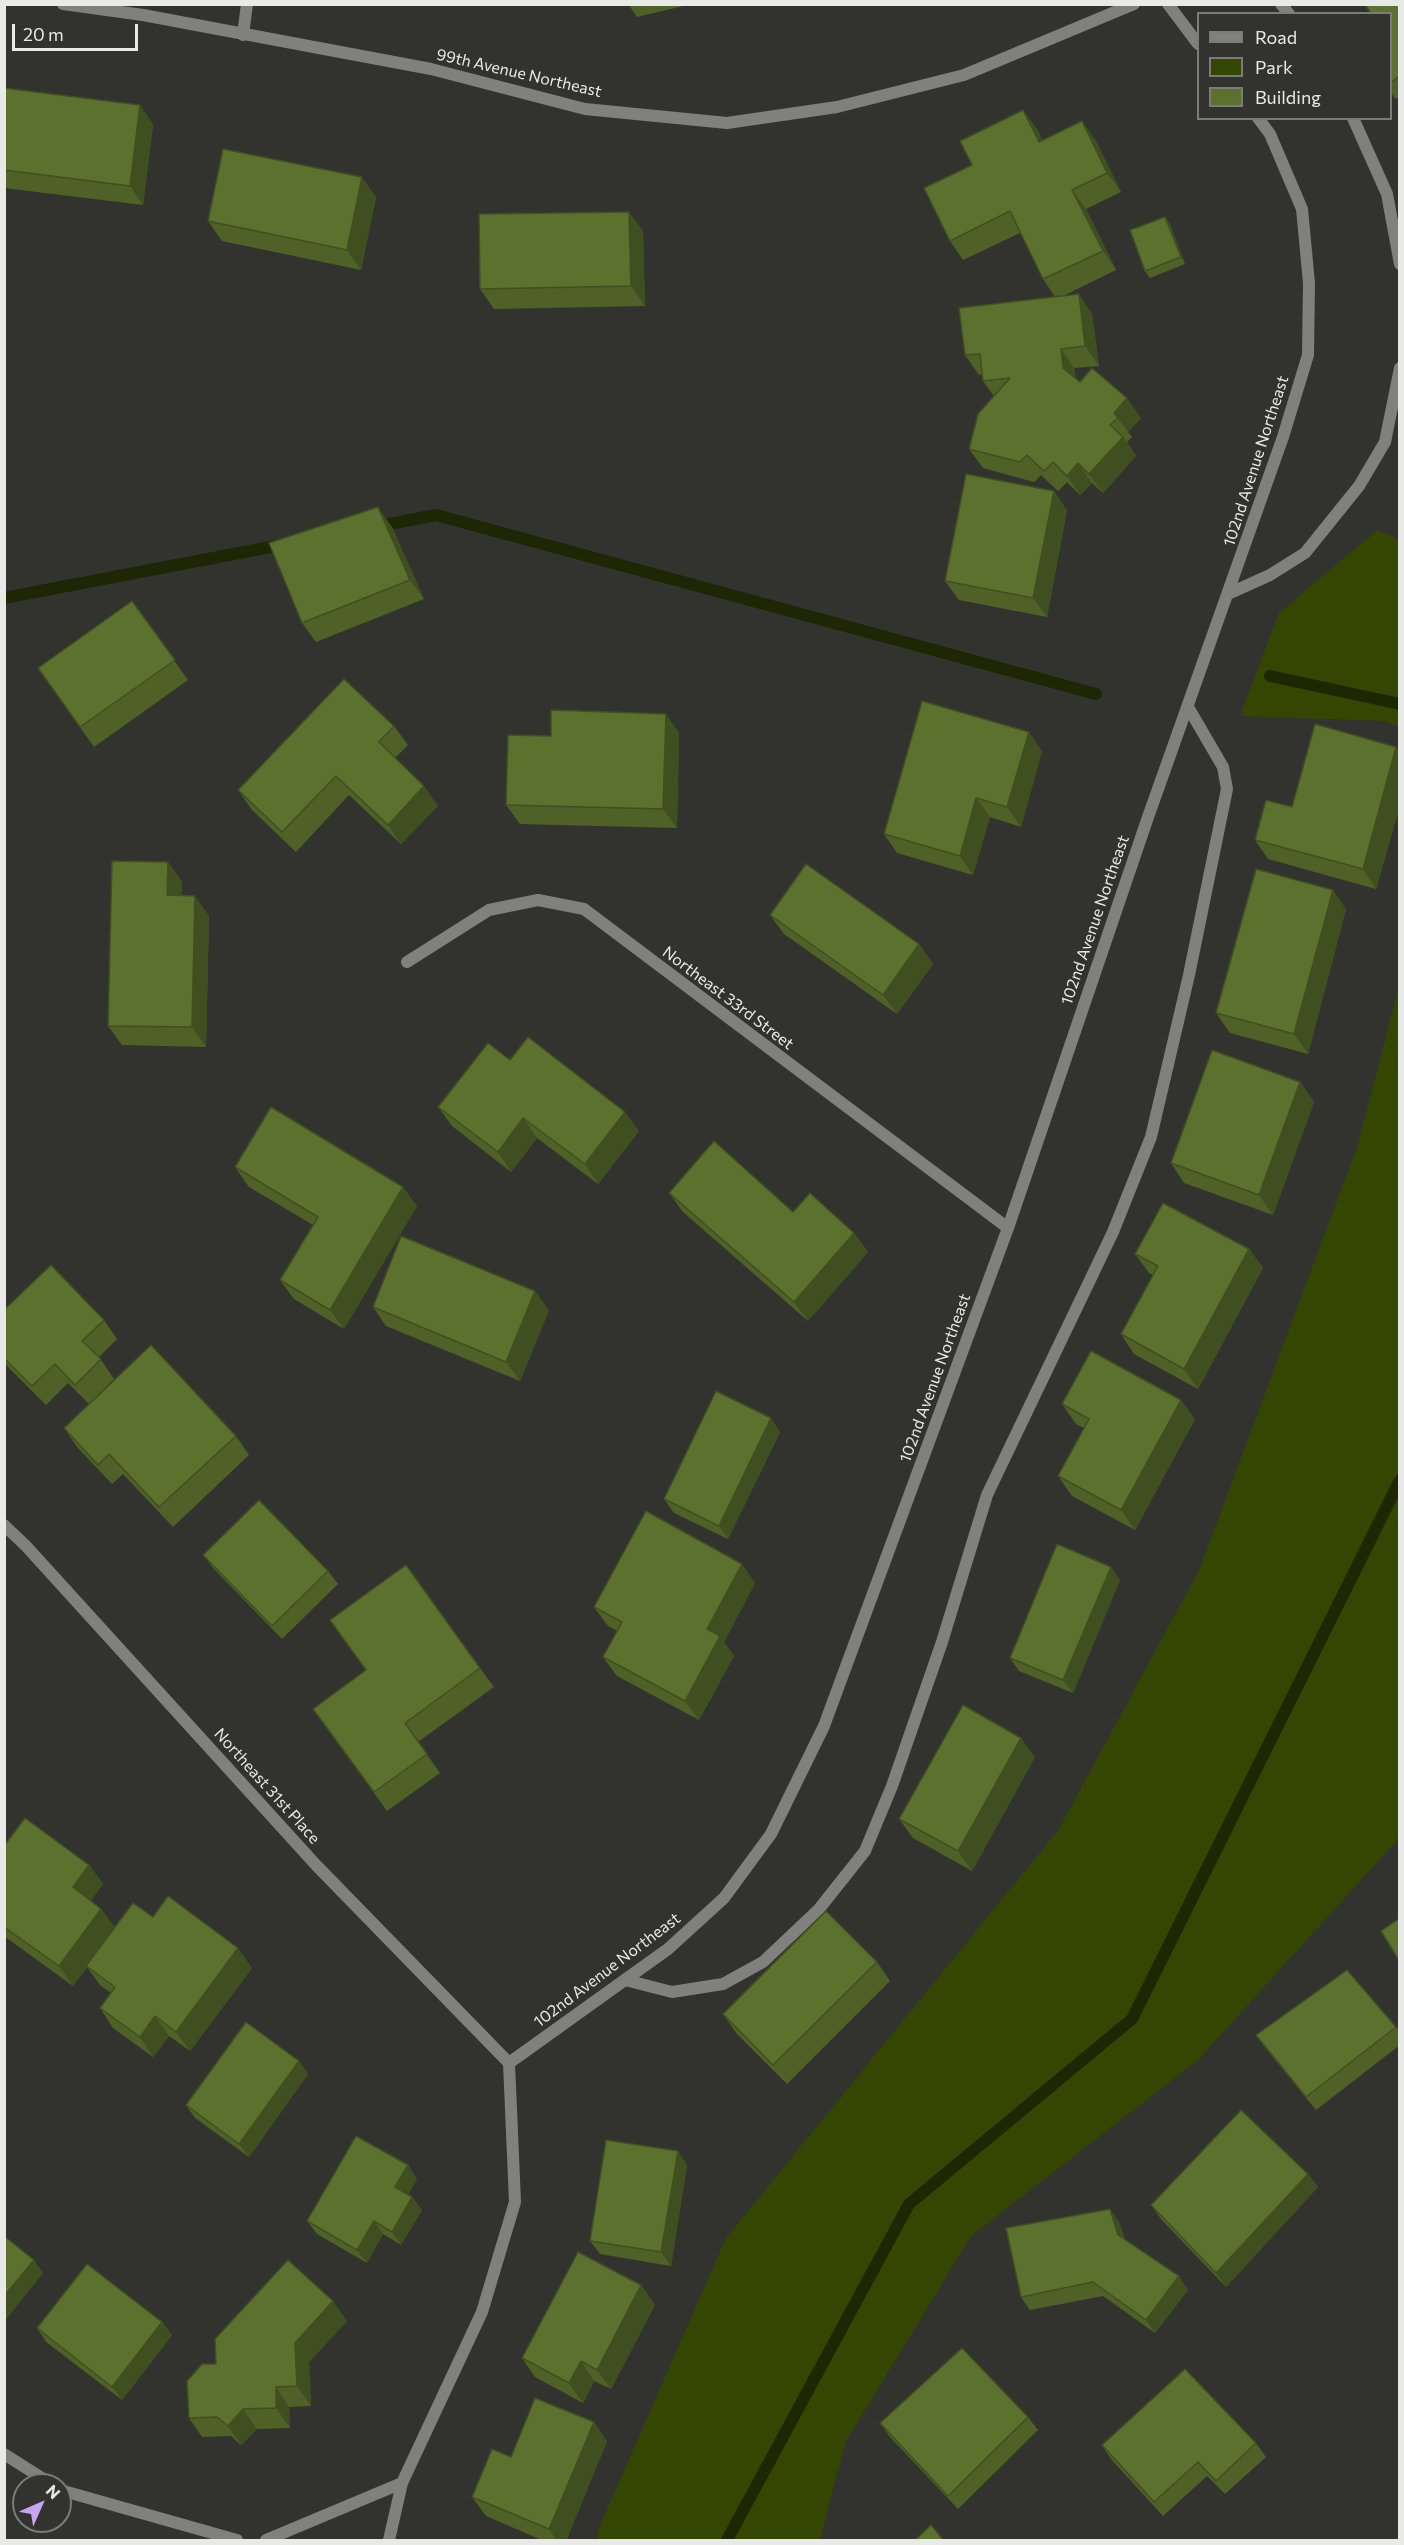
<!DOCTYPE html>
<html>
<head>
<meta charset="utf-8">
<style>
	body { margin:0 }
	#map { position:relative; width:1404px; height:2545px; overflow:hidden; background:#32332f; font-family:Commissioner,sans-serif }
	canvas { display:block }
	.frame { position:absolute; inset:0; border:6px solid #e9eae7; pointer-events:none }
	.legend { position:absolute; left:1197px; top:12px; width:195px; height:108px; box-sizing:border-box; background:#32332f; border:2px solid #7b7c79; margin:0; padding:8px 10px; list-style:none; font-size:18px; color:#e9eae7 }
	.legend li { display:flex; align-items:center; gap:12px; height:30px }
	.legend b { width:30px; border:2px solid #7b7c79 }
	.north { position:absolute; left:12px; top:2473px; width:60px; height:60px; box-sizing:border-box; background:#32332f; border:2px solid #7b7c79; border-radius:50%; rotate:45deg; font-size:16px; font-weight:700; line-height:24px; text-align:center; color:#e9eae7 }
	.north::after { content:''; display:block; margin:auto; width:21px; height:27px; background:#c6a6f0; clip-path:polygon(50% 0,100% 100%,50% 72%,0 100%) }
	.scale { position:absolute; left:12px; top:24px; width:126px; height:27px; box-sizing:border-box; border:3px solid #e9eae7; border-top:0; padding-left:8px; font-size:18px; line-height:21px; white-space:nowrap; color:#e9eae7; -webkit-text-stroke:4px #32332f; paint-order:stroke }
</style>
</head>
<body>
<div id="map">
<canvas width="1404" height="2545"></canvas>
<div class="frame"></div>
<ul class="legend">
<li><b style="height:8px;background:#80817e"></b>Road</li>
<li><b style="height:16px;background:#354602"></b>Park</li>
<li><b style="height:16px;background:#5c712d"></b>Building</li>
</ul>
<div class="north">N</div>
<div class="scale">20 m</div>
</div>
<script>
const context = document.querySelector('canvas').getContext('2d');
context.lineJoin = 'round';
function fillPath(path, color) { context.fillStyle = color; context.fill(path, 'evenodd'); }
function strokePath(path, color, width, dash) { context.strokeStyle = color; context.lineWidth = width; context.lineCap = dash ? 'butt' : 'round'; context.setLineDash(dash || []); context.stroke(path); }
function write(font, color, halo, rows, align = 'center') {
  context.font = font + ' Commissioner,sans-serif'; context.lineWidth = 4.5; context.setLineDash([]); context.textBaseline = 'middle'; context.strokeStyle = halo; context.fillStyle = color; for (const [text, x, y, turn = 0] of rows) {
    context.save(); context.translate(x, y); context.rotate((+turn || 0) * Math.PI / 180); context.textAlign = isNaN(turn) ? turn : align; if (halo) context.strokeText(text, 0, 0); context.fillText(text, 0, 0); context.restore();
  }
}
fillPath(new Path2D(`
	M1377,530l22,9v188l-14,-6 -145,-5 39,-103z
	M1399,987v851l-201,222 -227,176 -126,207 -25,97h-222v-10l128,-292 333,-409 141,-261 157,-421z`), '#354602');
strokePath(new Path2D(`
	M374,527l62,-12 660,179
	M4,598l282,-54
	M1270,676l130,28
	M727,2540l182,-336 223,-185 268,-539`), '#1d2703', 12);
strokePath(new Path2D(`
	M625,1980l47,12 51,-8 40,-22 56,-53 46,-58 27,-65 50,-144 45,-147 126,-263 38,-95 38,-162 38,-186 -4,-22 -35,-60`), '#80817e', 12);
strokePath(new Path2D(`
	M63,4l80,11 288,54 154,40 142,14 110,-16 127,-32 170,-71
	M1168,4l30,40
	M1281,4l8,10
	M243,35l4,-31
	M1353,118l34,76 13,70
	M1228,594l42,-19 35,-22 54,-67 26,-44 15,-74
	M407,962l82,-52 49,-10 46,9 424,319
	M4,1525l22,21 290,319 193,198
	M4,2454l49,31
	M60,2490l177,50
	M266,2540l136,-57
	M389,2540l13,-57 80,-171 33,-110 -6,-139 159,-114 56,-51 47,-64 53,-108 184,-498 139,-408 136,-383 25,-82 1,-72 -7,-74 -32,-75 -12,-16`), '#80817e', 12);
fillPath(new Path2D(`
	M628,4h64l-55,13z
	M1364,4h36v93l-4,2 -6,-7v-78h-19z
	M4,88l136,17 13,20 -10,80 -139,-17z
	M1037,129l5,11 54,1 25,51 -35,17 30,61 -53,26 29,18 7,52 -25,2 2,11 4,3 61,36 -13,14 4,5 -5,5 9,14 -33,37 -11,-10 -12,12 -13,-13 -9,9 -17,-16 -7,7 -51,-14 -14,-19 25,-53 -11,-15 -1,-7 -3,1 -14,-20 90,-58 -12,-18 -23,-46 -57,27 -13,-19 22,-76z
	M376,197l-15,73 -139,-29 -14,-20z
	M1165,217l5,7 15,40 -35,14 -5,-7z
	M643,231l2,75 -151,3 -14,-20z
	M1067,510l-20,107 -88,-17 -14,-19z
	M392,527l32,72 -108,43 -14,-19z
	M132,601l56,79 -94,67 -56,-79z
	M394,726l14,19 -13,13 43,48 -37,38 -52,-49 -53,57 -44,-42 -14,-20z
	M679,733l-2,95 -157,-4 -14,-19 45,-69z
	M1042,751l-21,76 -31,-10 -17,58 -76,-22 -13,-19z
	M1400,751v54l-24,84 -108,-30 -13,-19 37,-33z
	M168,862l14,20 -1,14 28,20 -3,131 -84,-2 -14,-19z
	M1346,909l-38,145 -78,-21 -14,-20z
	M770,915l149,29 14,20 -36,50 -113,-80z
	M1300,1082l14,20 -41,113 -89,-32 -13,-20z
	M438,1107l201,24 -41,53 -61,-46 -26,34 -59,-46z
	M235,1167l182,39 -73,123 -50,-30 -14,-19 33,-55 -64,-38z
	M669,1193l124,19 61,21 14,19 -60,69 -125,-109z
	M1249,1249l14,19 -65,121 -64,-35 -13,-20 32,-59 -4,-2 -14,-19z
	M373,1307l176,3 -29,71 -134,-55z
	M4,1310l100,10 13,19 -18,18 15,22 -24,24 146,33 13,19 -76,72 -50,-53 -11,10 -35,-37 -13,-19 25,-24 -21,-21 -22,22 -42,-42z
	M1062,1404l133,15 -60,111 -63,-34 -14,-20 26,-48 -8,-4z
	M780,1432l-52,107 -54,-26 -10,-14z
	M203,1555l125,16 10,13 -56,55 -69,-71z
	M1120,1580l-47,113 -54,-22 -9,-13z
	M755,1583l-31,59 10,14 -35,64 -82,-44 -14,-19 14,-26 -9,-5 -14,-19z
	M480,1668l14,19 -76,55 22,31 -53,38 -60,-83z
	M1035,1757l-63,114 -59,-33 -14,-19z
	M4,1846l85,19 14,19 -12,16 10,9 14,19 38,-11 99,51 -62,83 -21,-15 -16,21 -40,-29 -13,-20 11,-15 -11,-8 -13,-18 -14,19 -69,-50z
	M877,1962l13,19 -103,103 -50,-50 -14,-20z
	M1396,2027l4,5v13l-84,65 -50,-61 -10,-14z
	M299,2061l9,13 -59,83 -54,-39 -9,-13z
	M408,2165l9,14 -9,15 4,3 10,13 -21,35 -18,-11 -16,29 -50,-29 -10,-13z
	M687,2165l-16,101 -71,-12 -10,-13z
	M1308,2174l10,13 -92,100 -65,-68 -10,-14z
	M1119,2222l6,17 63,51 -33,43 -52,-37 -73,14 -9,-13z
	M641,2285l14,20 -44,84 -17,-8 -11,22 -48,-26 -13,-19z
	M347,2321l-38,41 2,44 -22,1 1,21 -33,1 -16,16 -10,-9 -29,1 -13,-19 27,-54z
	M162,2322l10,13 -50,65 -76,-58 -9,-14z
	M1028,2417l10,13 -80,79 -68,-72 -10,-14z
	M607,2441l-41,100h-22l-58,-25 -14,-19 39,-40z
	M1256,2443l10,14 -41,37 -18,-18 -44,40 -52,-57 -9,-14z`), '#4f6127');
fillPath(new Path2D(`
	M140,105l13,20 -10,80 -13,-19z
	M1023,110l14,19 16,32 -14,-19z
	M1082,121l14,20 25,51 -14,-19z
	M362,177l14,20 -15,73 -14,-20z
	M1072,190l14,19 30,61 -13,-19z
	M629,212l14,19 2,75 -14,-20z
	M1165,217l5,7 15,40 -4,-7z
	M1079,294l13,20 7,52 -14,-20z
	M1061,349l13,19 3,20 -14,-20z
	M1127,398l14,20 -13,14 -14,-19z
	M1123,437l13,19 -33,37 -14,-19z
	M1078,463l14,20 -12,12 -13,-19z
	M1054,491l13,19 -20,107 -14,-19z
	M378,507l14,20 32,72 -14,-19z
	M666,714l13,19 -2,95 -14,-19z
	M1029,732l13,19 -21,76 -14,-20z
	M1396,747l4,4v54l-24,84 -13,-20z
	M424,786l14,20 -37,38 -13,-19z
	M976,798l14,19 -17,58 -13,-19z
	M168,862l14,20 -1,33 -14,-20z
	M1333,890l13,19 -38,145 -14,-20z
	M195,896l14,20 -3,131 -14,-20z
	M919,944l14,20 -36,50 -14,-19z
	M1300,1082l14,20 -41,113 -14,-20z
	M625,1112l14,19 -41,53 -13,-20z
	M523,1118l14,20 -26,34 -13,-20z
	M403,1187l14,19 -73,123 -14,-19z
	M854,1233l14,19 -60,69 -14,-19z
	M1249,1249l14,19 -65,121 -14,-20z
	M535,1291l14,19 -29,71 -14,-19z
	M1181,1400l14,19 -60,111 -14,-20z
	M771,1418l9,14 -52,107 -9,-13z
	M742,1564l13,19 -31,59 10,14 -35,64 -14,-19 22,-72z
	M1111,1567l9,13 -47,113 -10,-13z
	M1021,1738l14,19 -63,114 -14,-20z
	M89,1865l14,19 -17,22 -13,-19z
	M101,1909l14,19 -42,58 -14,-20z
	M238,1948l14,20 -62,83 -14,-19z
	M155,2016l14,20 -16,21 -13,-20z
	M299,2061l9,13 -59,83 -10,-13z
	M678,2151l9,14 -16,101 -10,-14z
	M408,2165l9,14 -12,21 -10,-13z
	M1308,2174l10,13 -92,100 -10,-14z
	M412,2197l10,13 -21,35 -9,-13z
	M1110,2209l9,13 9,26 -10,-13z
	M374,2221l9,13 -16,29 -10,-13z
	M34,2260l9,13 -39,49v-26z
	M1179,2276l9,14 -33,43 -9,-13z
	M641,2285l14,20 -44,84 -14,-19z
	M333,2301l14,20 -38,41 2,44 -14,-20 -2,-43z
	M162,2322l10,13 -50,65 -10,-13z
	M581,2361l13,20 -11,22 -14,-20z
	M276,2387l13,20 1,21 -14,-20z
	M243,2409l14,20 -16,16 -13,-19z
	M594,2422l13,19 -41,100h-9l-8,-12z`), '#404f20');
const building = new Path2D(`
	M1365,4h35v72l-10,7v-69h-19z
	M4,88l136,17 -10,81 -126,-16z
	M1023,110l16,32 43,-21 25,52 -35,17 31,61 -60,28 -33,-68 -60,30 -26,-53 48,-23 -12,-24z
	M223,149l139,28 -15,73 -139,-29z
	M629,212l2,74 -151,3 -1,-75z
	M1165,217l16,40 -36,14 -15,-41z
	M1079,294l6,52 -24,3 2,19 17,14 12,-14 35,30 -13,15 4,5 -8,7 13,12 -34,37 -11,-11 -11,13 -14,-14 -9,9 -17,-16 -7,7 -51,-13 9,-35 32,-36 -27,3 -3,-27 -15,1 -6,-47z
	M966,474l88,17 -21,107 -88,-17z
	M378,507l32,73 -108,43 -33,-80z
	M132,601l43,59 -95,67 -42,-59z
	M344,679l50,47 -15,16 45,44 -36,39 -52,-49 -54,56 -44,-42z
	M922,701l107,31 -22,75 -31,-9 -16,58 -76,-22z
	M551,710l115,4 -3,95 -157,-4 2,-70 43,1z
	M1315,724l81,23 -33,122 -108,-29 11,-40 26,7z
	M112,861l56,1 -1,33 28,1 -3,131 -84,-1z
	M806,864l113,80 -36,51 -113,-80z
	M1256,869l77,21 -39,144 -78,-21z
	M528,1037l97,75 -40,52 -62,-46 -25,34 -60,-45 50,-64 22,17z
	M1212,1050l88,32 -41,113 -88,-32z
	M271,1107l132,80 -73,123 -50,-30 38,-63 -83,-50z
	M714,1141l79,71 17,-19 44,40 -60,69 -125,-109z
	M1163,1203l86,46 -65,120 -63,-35 37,-68 -23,-12z
	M401,1236l134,55 -29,71 -133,-55z
	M51,1265l53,55 -22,21 19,18 -26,26 -20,-21 -23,22 -28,-28v-48z
	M151,1345l85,91 -77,71 -50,-53 -11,11 -34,-37z
	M1091,1351l90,49 -60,110 -63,-34 31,-57 -27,-15z
	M716,1391l55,27 -52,108 -55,-27z
	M259,1500l69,71 -56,55 -69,-71z
	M646,1511l96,53 -35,65 13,7 -35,65 -82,-44 19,-35 -28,-15z
	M1057,1544l54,23 -48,113 -53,-22z
	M406,1565l74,103 -75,55 22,31 -53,38 -61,-83 53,-39 -36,-50z
	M963,1705l58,33 -63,113 -59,-32z
	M25,1818l64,47 -16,22 28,22 -42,57 -55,-39v-81z
	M168,1896l70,52 -62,84 -21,-16 -15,21 -40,-29 15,-21 -29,-21 47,-63 20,14z
	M826,1911l51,51 -104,103 -50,-51z
	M1400,1918v44l-19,-31z
	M1347,1970l49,57 -90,70 -50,-62z
	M246,2022l53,39 -60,83 -53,-39z
	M1241,2110l67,64 -92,99 -65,-68z
	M356,2136l52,29 -13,22 17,10 -20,35 -18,-11 -17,29 -50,-29z
	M606,2140l72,11 -17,101 -71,-11z
	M1110,2209l8,26 61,41 -33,44 -53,-38 -72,15 -15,-69z
	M4,2236l30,24 -30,36z
	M578,2252l63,33 -44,85 -16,-9 -12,22 -47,-25z
	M288,2260l45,41 -38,42 2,43 -21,1v21l-33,1 -15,17 -11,-9 -28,1 -2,-37 15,-17h14l-1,-25z
	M87,2264l75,58 -50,65 -75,-59z
	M962,2348l66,69 -80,79 -68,-73z
	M1185,2369l71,74 -40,38 -18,-19 -44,40 -52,-57z
	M535,2398l59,24 -45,107 -77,-32 20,-48 19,8z
	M931,2525l13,16h-30z`);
fillPath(building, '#5c712d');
strokePath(building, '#404f20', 1.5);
write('16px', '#e9eae7', '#32332f', [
	["99th Avenue Northeast",519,73,13],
	["102nd Avenue Northeast",1256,461,-72],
	["102nd Avenue Northeast",1095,920,-71],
	["Northeast 33rd Street",728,998,37],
	["102nd Avenue Northeast",935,1378,-70],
	["Northeast 31st Place",267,1786,48],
	["102nd Avenue Northeast",607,1970,-37]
]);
</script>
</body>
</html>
